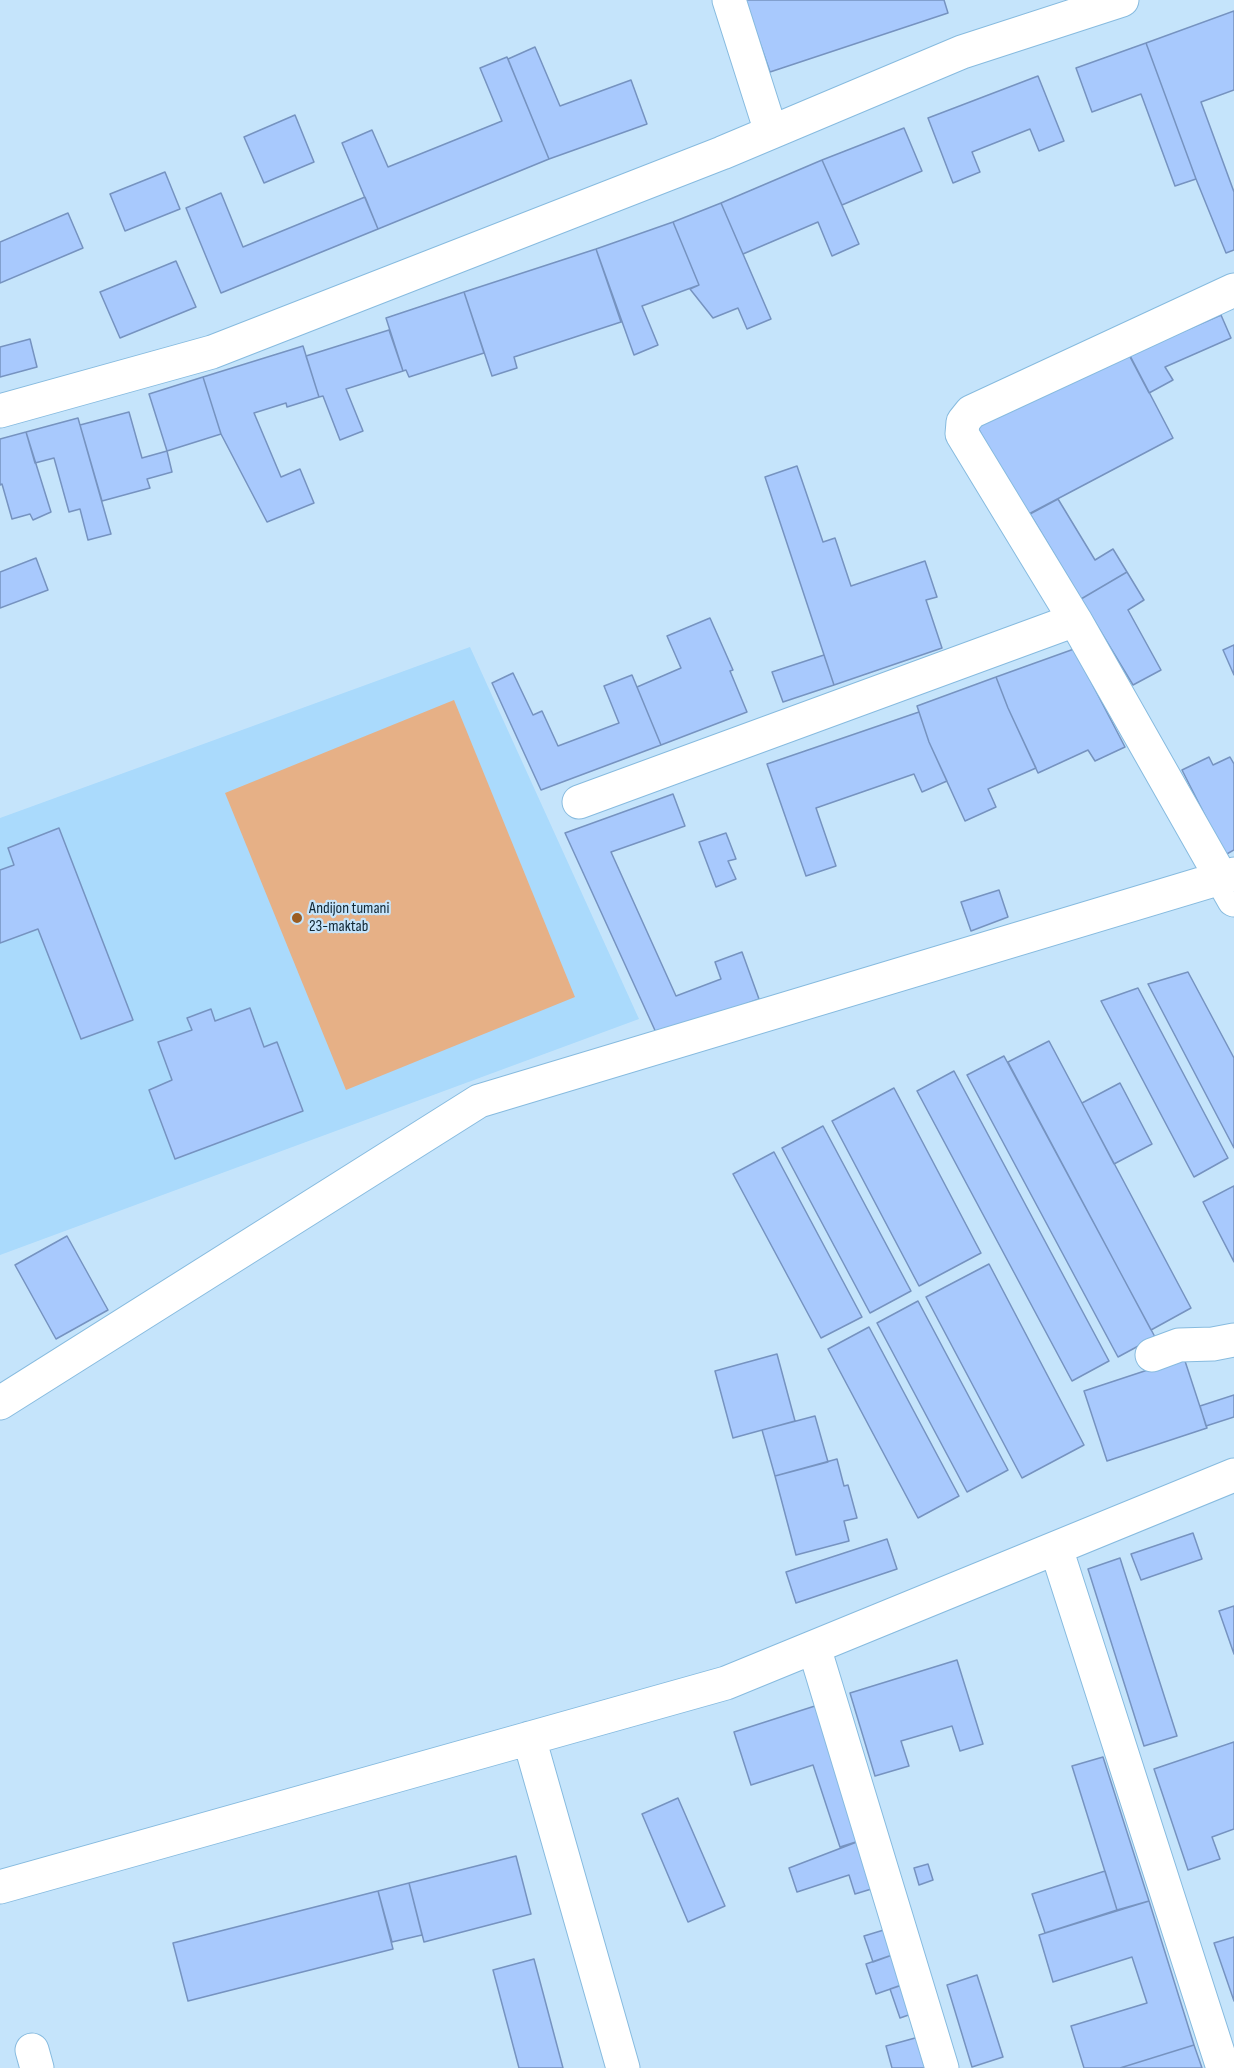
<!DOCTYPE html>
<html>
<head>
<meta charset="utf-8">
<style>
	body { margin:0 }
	canvas { display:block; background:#c5e4fb }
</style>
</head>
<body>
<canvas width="1234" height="2068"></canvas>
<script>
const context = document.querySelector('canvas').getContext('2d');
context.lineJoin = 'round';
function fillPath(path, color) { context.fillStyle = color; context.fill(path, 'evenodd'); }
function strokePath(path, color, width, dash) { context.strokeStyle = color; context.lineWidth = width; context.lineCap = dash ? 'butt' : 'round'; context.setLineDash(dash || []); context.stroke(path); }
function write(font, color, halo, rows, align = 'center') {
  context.font = font + ' "Sofia Sans Condensed",sans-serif'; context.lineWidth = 4.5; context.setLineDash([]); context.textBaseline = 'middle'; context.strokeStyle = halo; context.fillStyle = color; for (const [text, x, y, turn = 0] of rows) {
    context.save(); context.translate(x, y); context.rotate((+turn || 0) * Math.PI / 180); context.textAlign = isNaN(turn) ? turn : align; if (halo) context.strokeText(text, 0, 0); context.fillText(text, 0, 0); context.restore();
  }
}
fillPath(new Path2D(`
	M470,647l169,372 -639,236v-437z`), '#aadafc');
fillPath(new Path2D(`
	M454,700l121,297 -229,93 -121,-297z`), '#e6b086');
const building = new Path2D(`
	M745,0h199l4,13 -178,59z
	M1234,11v79l-33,12 33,90v58l-8,3 -30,-74 -50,-136z
	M1146,43l50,136 -21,7 -34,-92 -49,18 -16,-44z
	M535,47l25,59 71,-26 16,44 -98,35 -41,-100z
	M507,57l42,102 -171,70 -36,-86 30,-13 16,37 114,-46 -22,-53z
	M1038,76l26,65 -25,10 -9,-22 -58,23 8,20 -27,11 -25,-65z
	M295,115l19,47 -50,21 -20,-46z
	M904,128l18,43 -80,34 -20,-45z
	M822,160l37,84 -27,12 -14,-34 -75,32 -22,-51z
	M165,172l15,37 -55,22 -15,-37z
	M221,193l22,54 122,-50 13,32 -157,64 -35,-85z
	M721,203l50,116 -24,10 -9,-21 -25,10 -23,-29 9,-4 -26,-63z
	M68,213l15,35 -83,35v-41z
	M673,222l26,63 -57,21 16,39 -24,10 -38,-106z
	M596,249l25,73 -107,35 3,11 -25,8 -28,-84z
	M176,261l20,46 -76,31 -20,-46z
	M464,292l20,61 -75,24 -3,-7 -3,1 -17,-53z
	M1221,315l10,23 -66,29 8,13 -24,13 -20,-38z
	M389,330l14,41 -57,18 17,42 -23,9 -17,-44 -4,1 -13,-41z
	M30,339l7,28 -37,10v-30z
	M303,346l16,51 -32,10 -1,-4 -32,10 27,64 19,-8 14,34 -47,19 -46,-88 -18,-57z
	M1126,348l47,90 -148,78 -48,-90z
	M203,377l18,57 -54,17 -18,-57z
	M129,412l13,46 25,-7 5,21 -25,7 3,9 -48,13 -22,-76z
	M78,418l33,116 -23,6 -8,-31 -11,3 -15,-54 -19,5 -9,-31z
	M26,432l25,80 -18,8 -3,-6 -18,5 -10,-35 -2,1v-46z
	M797,466l26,76 12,-4 16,48 74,-25 12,36 -11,3 16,48 -108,37 -69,-208z
	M1058,499l37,61 18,-11 14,23 -46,27 -51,-85z
	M36,558l12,32 -48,18v-36z
	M1127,572l17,28 -16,10 33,60 -28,15 -52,-86z
	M710,618l23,52 -3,1 17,41 -86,33 -24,-58 44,-19 -14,-32z
	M1234,645v30l-11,-25z
	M1074,649l51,98 -30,14 -7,-11 -50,23 -30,-65 -12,-31z
	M824,655l10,30 -51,17 -11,-30z
	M513,673l20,42 9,-4 16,35 61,-23 -15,-37 28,-11 29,70 -120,45 -49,-107z
	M996,677l12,31 28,60 -48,21 8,18 -31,14 -36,-79 -12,-36z
	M919,712l10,30 18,39 -25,11 -8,-18 -98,34 20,58 -30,10 -39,-112z
	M1209,757l4,8 17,-8 4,7v86l-9,5 -43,-85z
	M673,794l12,32 -74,26 65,144 45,-17 -6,-17 27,-10 17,47 -101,38 -93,-204z
	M59,828l74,192 -52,19 -43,-110 -38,14v-73l14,-5 -6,-17z
	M726,833l10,26 -8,2 8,18 -20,8 -17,-45z
	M999,890l9,27 -37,14 -10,-29z
	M1188,972l46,86v90l-86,-164z
	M1138,988l90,170 -34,19 -93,-176z
	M250,1008l14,39 13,-5 26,69 -128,48 -26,-69 23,-10 -14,-38 34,-12 -5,-12 24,-9 4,12z
	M1049,1041l142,267 -40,22 -143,-268z
	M1004,1056l151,281 -37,20 -151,-282z
	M954,1071l155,290 -37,20 -155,-290z
	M1120,1083l32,61 -38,20 -32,-61z
	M894,1088l87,165 -62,33 -87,-165z
	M823,1126l88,165 -41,22 -88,-165z
	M774,1152l88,165 -41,21 -88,-164z
	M1234,1186v76l-31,-60z
	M67,1236l41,74 -52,29 -41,-74z
	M989,1264l95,181 -62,33 -96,-181z
	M918,1301l90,169 -41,22 -90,-169z
	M869,1327l90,169 -41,22 -90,-169z
	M777,1354l18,67 -62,17 -18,-67z
	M1184,1358l23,70 -100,33 -23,-70z
	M1234,1395v22l-28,9 -6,-20z
	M815,1416l13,46 -53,14 -13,-46z
	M837,1459l7,27 4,-1 9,33 -13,3 5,20 -53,14 -21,-79z
	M1193,1533l9,26 -61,21 -10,-26z
	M887,1539l10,30 -101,34 -10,-31z
	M1120,1558l57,178 -33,10 -56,-177z
	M1234,1606v48l-15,-43z
	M957,1660l26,84 -23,7 -8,-25 -51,15 8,25 -34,10 -25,-83z
	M818,1705l44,135 -22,7 -27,-82 -62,20 -17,-53z
	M1234,1742v87l-22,8 8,22 -32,11 -34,-101z
	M1103,1757l46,144 -32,9 -45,-144z
	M678,1798l47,108 -37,16 -46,-108z
	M862,1840l16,47 -23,7 -6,-19 -52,17 -8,-24z
	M516,1856l15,58 -107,28 -15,-59z
	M928,1864l5,16 -14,5 -5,-17z
	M1105,1871l12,39 -72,23 -13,-39z
	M409,1883l13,52 -30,7 -14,-51z
	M378,1891l15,58 -205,52 -15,-58z
	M1149,1901l45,144 -74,23h-36l-13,-42 76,-23 -15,-46 -79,25 -14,-47z
	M887,1929l8,25 -22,8 -9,-26z
	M1234,1937v64l-20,-58z
	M895,1954l10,30 -29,10 -10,-30z
	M534,1959l29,109h-44l-26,-98z
	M977,1975l26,82 -31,10 -25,-82z
	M910,1982l10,29 -20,7 -10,-29z
	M926,2035l10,33h-44l-6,-22z
	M1194,2045l8,23h-82z`);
fillPath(building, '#a8c9fd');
strokePath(building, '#7693c0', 1.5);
const minor = new Path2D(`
	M729,0l42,132
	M1234,290l-263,122 -8,10 -1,12 113,186 159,280
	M0,411l212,-59 510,-199 240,-101 160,-52
	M579,802l496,-182
	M1152,1355l27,-10 34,-1 21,-4
	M0,1403l479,-302 755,-227
	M1056,1548l167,520
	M814,1647l128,421
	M529,1738l94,330
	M0,1887l726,-204 508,-208
	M32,2050l5,18`);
strokePath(minor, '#87bbdf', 35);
strokePath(minor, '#fff', 33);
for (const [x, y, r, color] of [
	[297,918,6,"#9b5d23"]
]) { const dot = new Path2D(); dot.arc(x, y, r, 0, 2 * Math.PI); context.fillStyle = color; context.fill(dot); strokePath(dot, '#c5e4fb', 2); }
write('16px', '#0f2532', '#c5e4fb', [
	["Andijon tumani",309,909],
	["23-maktab",309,927]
], 'left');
</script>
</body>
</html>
